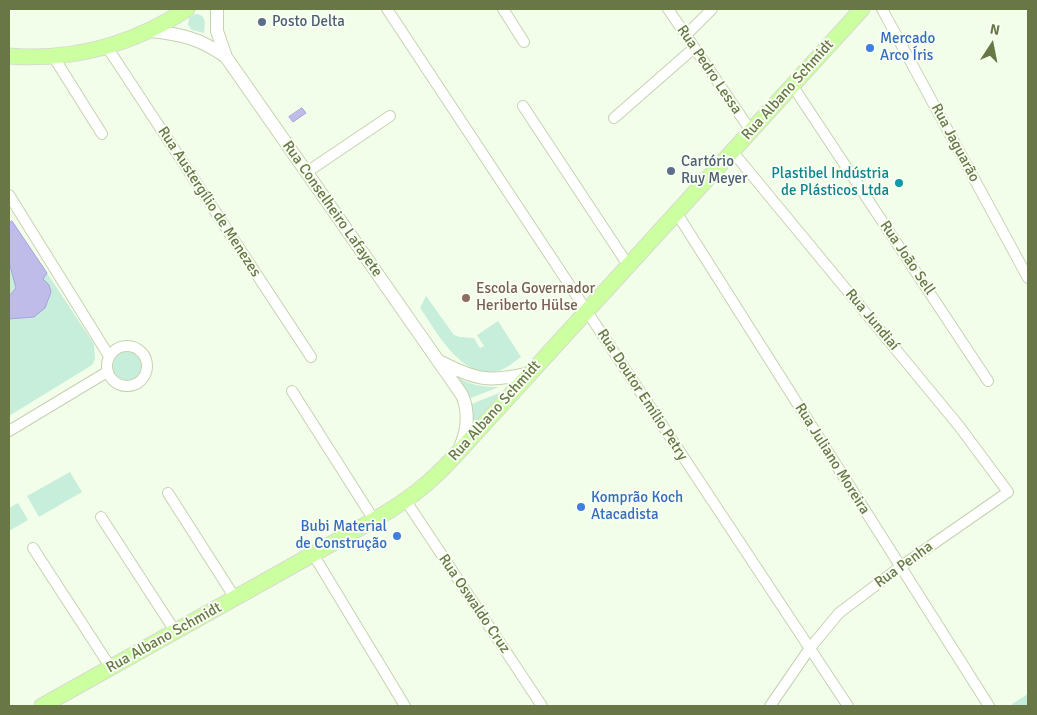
<!DOCTYPE html>
<html>
<head>
<meta charset="utf-8">
<style>
	body { margin:0 }
	#map { position:relative; width:1037px; height:715px; overflow:hidden; background:#f3feea; font-family:Signika,sans-serif }
	canvas { display:block }
	.frame { position:absolute; inset:0; border:10px solid #697747; pointer-events:none }
	.north { position:absolute; left:967px; top:20px; width:50px; height:50px; -webkit-text-stroke:4px #f8fff2; paint-order:stroke; rotate:11deg; font-size:14px; font-weight:700; line-height:20px; text-align:center; color:#697747 }
	.north::after { content:''; display:block; margin:auto; width:18px; height:22px; background:#697747; clip-path:polygon(50% 0,100% 100%,50% 72%,0 100%) }
</style>
</head>
<body>
<div id="map">
<canvas width="1037" height="715"></canvas>
<div class="frame"></div>
<div class="north">N</div>
</div>
<script>
const context = document.querySelector('canvas').getContext('2d');
context.lineJoin = 'round';
function fillPath(path, color) { context.fillStyle = color; context.fill(path, 'evenodd'); }
function strokePath(path, color, width, dash) { context.strokeStyle = color; context.lineWidth = width; context.lineCap = dash ? 'butt' : 'round'; context.setLineDash(dash || []); context.stroke(path); }
function write(font, color, halo, rows, align = 'center') {
  context.font = font + ' Signika,sans-serif'; context.lineWidth = 4; context.setLineDash([]); context.textBaseline = 'middle'; context.strokeStyle = halo; context.fillStyle = color; for (const [text, x, y, turn = 0] of rows) {
    context.save(); context.translate(x, y); context.rotate((+turn || 0) * Math.PI / 180); context.textAlign = isNaN(turn) ? turn : align; if (halo) context.strokeText(text, 0, 0); context.fillText(text, 0, 0); context.restore();
  }
}
fillPath(new Path2D(`
	M195,14c12,0 10,10 9,19l-12,-3 -4,-5 1,-7z
	M9,262l7,26 -7,8z
	M47,273l47,71 1,15 -3,6 -83,51v-97l25,-2 15,-32 -7,-6z
	M426,296l28,39 6,2 14,1 6,10 4,-2 -7,-11 21,-14 23,36c-7,5 -15,12 -23,14 -37,9 -61,-39 -78,-63z
	M110 367a17 17 0 1 1 34 0a17 17 0 1 1-34 0Z
	M454,375c14,10 28,12 45,12l-31,12z
	M504,391h2l-35,40 -2,-26z
	M70,472l12,20 -43,25 -12,-21z
	M18,503l10,17 -19,11v-23z
	M1028,694v12h-15l-1,-2z`), '#c6eedb');
const water = new Path2D(`
	M302,108l4,5 -13,9 -4,-5z
	M12,221l35,52 -4,6 6,6 2,7 -6,16 -11,9 -25,2v-23l7,-8 -7,-26v-39z`);
fillPath(water, '#bfbcea');
strokePath(water, '#a6a1dd', 1);
const minor = new Path2D(`
	M387,9l461,697
	M503,9l21,33
	M668,9l83,122
	M882,9l146,269
	M686,35l26,-26
	M107,47l204,310
	M53,56l49,78
	M792,85l196,296
	M523,106l105,159
	M614,118l80,-70
	M732,151l227,275 49,66 -108,75 -61,46 -29,35 -40,58
	M307,172l83,-56
	M9,195l100,161
	M676,212l313,494
	M107 366a20 20 0 1 1 40 0a20 20 0 1 1-40 0Z
	M292,391l82,129
	M9,431l98,-59
	M168,493l67,105
	M406,501l136,205
	M101,517l74,114
	M33,548l78,120
	M313,554l92,152`);
const tertiary = new Path2D(`
	M217,9v22l9,26 236,338c8,19 5,35 -2,53
	M150,31c30,3 50,7 76,26
	M441,362c37,19 49,20 89,11`);
const primary = new Path2D(`
	M9,56c64,5 125,-12 178,-47
	M42,706l332,-186c34,-20 53,-34 80,-63l408,-448`);
strokePath(minor, '#c5d2ae', 12);
strokePath(tertiary, '#c5d2ae', 14);
strokePath(primary, '#d8dccf', 17);
strokePath(minor, '#fff', 10);
strokePath(tertiary, '#fff', 12);
strokePath(primary, '#cbffa0', 15);
for (const [x, y, r, color] of [
	[262,22,5,"#5c6f8a"],
	[870,48,5,"#3f7fe0"],
	[671,171,5,"#5c6f8a"],
	[899,183,5,"#0f9aa8"],
	[466,298,5,"#8d6e63"],
	[581,507,5,"#3f7fe0"],
	[397,536,5,"#3f7fe0"]
]) { const dot = new Path2D(); dot.arc(x, y, r, 0, 2 * Math.PI); context.fillStyle = color; context.fill(dot); strokePath(dot, '#f8fff2', 2); }
write('15px', '#4e5e75', '#f8fff2', [
	["Posto Delta",272,22],
	["Cartório",681,162],
	["Ruy Meyer",681,179]
], 'left');
write('15px', '#366cbe', '#f8fff2', [
	["Mercado",880,39],
	["Arco Íris",880,56],
	["Komprão Koch",591,498],
	["Atacadista",591,515],
	["Bubi Material",387,527,"right"],
	["de Construção",387,544,"right"]
], 'left');
write('15px', '#697747', '#f8fff2', [
	["Rua Pedro Lessa",709,70,56],
	["Rua Albano Schmidt",788,90,-48],
	["Rua Jaguarão",955,143,62],
	["Rua Austergílio de Menezes",209,202,57],
	["Rua Conselheiro Lafayete",332,209,55],
	["Rua João Sell",907,258,56],
	["Rua Jundiaí",872,320,50],
	["Rua Doutor Emílio Petry",642,395,57],
	["Rua Albano Schmidt",495,411,-48],
	["Rua Juliano Moreira",832,459,58],
	["Rua Penha",904,565,-36],
	["Rua Oswaldo Cruz",474,604,56],
	["Rua Albano Schmidt",164,638,-29]
]);
write('15px', '#0d838f', '#f8fff2', [
	["Plastibel Indústria",889,174],
	["de Plásticos Ltda",889,191]
], 'right');
write('15px', '#785e54', '#f8fff2', [
	["Escola Governador",476,289],
	["Heriberto Hülse",476,306]
], 'left');
</script>
</body>
</html>
